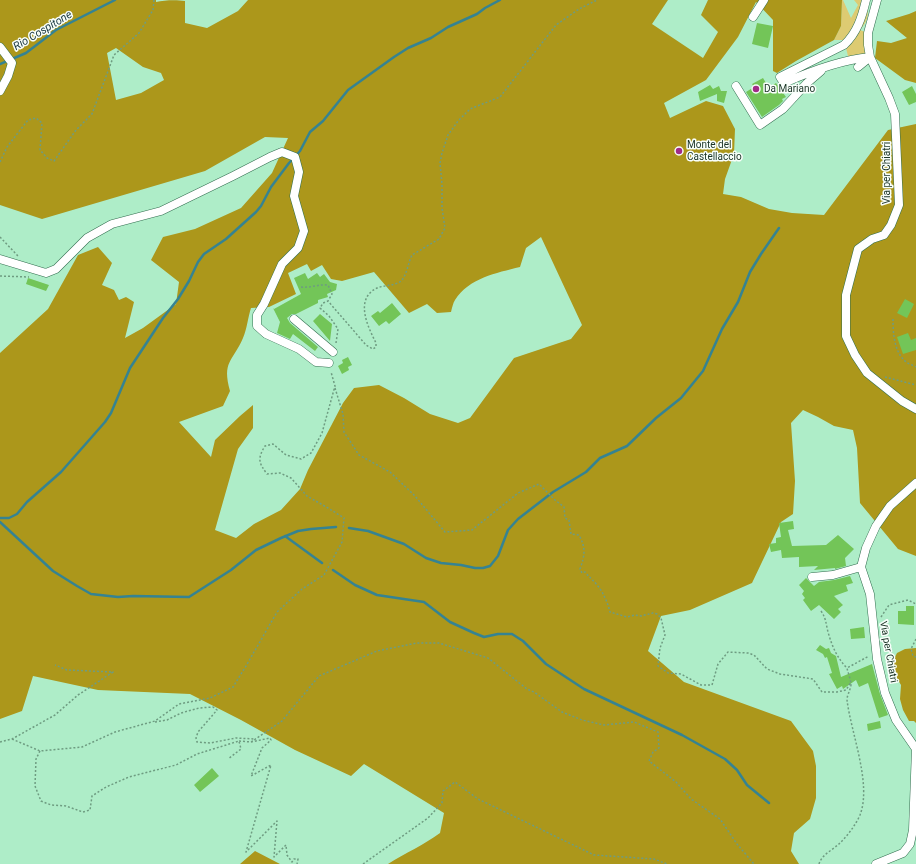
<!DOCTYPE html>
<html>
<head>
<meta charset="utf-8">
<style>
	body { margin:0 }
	canvas { display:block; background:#aeedc8 }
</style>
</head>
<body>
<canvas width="916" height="864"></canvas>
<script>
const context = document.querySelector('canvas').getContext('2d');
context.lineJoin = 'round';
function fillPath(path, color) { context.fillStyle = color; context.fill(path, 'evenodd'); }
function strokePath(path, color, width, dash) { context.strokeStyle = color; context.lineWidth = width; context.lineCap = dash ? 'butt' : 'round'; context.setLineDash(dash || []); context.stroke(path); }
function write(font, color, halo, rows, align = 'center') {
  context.font = font + ' Roboto,sans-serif'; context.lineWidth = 3; context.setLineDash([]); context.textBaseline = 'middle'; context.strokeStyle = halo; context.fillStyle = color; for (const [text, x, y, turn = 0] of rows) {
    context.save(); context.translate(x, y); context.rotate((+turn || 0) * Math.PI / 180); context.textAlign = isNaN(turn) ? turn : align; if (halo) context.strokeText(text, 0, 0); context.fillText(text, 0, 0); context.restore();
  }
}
fillPath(new Path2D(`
	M842,0h1l8,18 7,-13 -4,-5h10c6,12 5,20 -4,30l8,3 2,24 -18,1 -4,-2 -4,-16h-10l7,-14z`), '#ddcb72');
fillPath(new Path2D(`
	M0,0h156v2c9,-2 21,-2 29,-1v22l22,5 31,-17 10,-11h420l-16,24 51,34 15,-26 -17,-17 7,-15h134l-1,26 -7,14 -38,21 -19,12 -4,-2v-51l-17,-18 -18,35 -32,43 -42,23 6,15 36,-17 17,5 12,23 -1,25 -9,25 -2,15 18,3 28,12 23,4 32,2 64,-85 28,-6v432l-18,-7 -38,-46 -3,-55 -4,-18 -19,-4 -16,-9 -15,-7 -12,13 4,58 -2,33 -12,8 -29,61 -62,27 -29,6 -13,35 36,31 107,39 22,30 3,15v32l-6,21 -16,14 -3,18 8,13h-411c17,-11 36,-19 52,-31l4,-20 -80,-49 -13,12 -56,-26 -54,-30 -51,-26 -92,-4 -65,-14 -11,35 -22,8v-366l48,-44 30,-54 20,-8 14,16 -10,22 12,5 5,10 7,-3 8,5 -9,36 18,-10 33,-24 3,-22 -28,-22 12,-23 32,-8 46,-21 31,-35 16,-35 -23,-1 -60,34 -163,48 -42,-14zM116,48l27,19 18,6 3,7 -23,13 -25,7 -9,-47zM541,237l41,88 -11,14 -57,19 -44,60 -12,5 -28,-9 -26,-16 -25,-13 -25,3 -11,15 -35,67 -8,19 -19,21 -27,14 -18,14 -21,-8 23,-81 15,-21v-23l-13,11 -25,24 -4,17 -32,-35 44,-16 7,-15c-8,-30 2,-28 13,-53 4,-9 5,-21 8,-30l18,-1 27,-13 -8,-21 19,-9 4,7 11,-6 9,14 11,2 32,-9 35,41 18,-9 10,9 14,-1c1,-4 2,-9 4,-12 14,-22 41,-27 65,-33l6,-19z
	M916,11v72l-11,-3 -30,-22 2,-17 14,2 16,-5 -21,-17 23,-7z
	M916,648v75l-2,-2h-5l-6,-11 -3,-11 1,-14 -6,-10 -3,-12 5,-10 8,-4z
	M255,851l25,13h-40z`), '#ac971b');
strokePath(new Path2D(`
	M0,64l26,-11 30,-23 59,-30
	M0,518h9l8,-4 10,-12 34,-30 44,-50 6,-9 19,-45 33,-50 15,-19 11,-18 9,-19 6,-8 22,-15 30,-27 5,-6 10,-19 18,-24 11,-12 10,-19 13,-11 25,-31 46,-33 14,-9 23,-10 17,-11 29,-13 8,-6 15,-8
	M0,522l53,49 24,15 14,8 27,3 15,-1 56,1 42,-27 25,-20 25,-12 17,-7 13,-2 25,-2
	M349,528l19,3 36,13 22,14 15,5 20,2 14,3h8l7,-2 8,-10 10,-26 10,-11 35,-27 33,-20 14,-14 27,-12 29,-28 25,-20 22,-27 19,-42 16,-27 12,-30 11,-18 18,-26
	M285,536l37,27
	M333,570l22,15 22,10 47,7 26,20 24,11 10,4 14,-3h14l11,7 23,23 38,25 98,46 43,24 12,11 10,15 22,18`), '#358392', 2.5);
fillPath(new Path2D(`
	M757,23l16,3 -5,22 -16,-4z
	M763,78l6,10 7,-5 10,14 -4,2 1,2 -4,4 -17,12 -16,-25 8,-5 -2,-3z
	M710,85l3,4 6,-3 2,5h6l-3,12 -7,-2v-7l-17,7 -2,-9z
	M912,86l4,8v8l-7,3 -7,-13z
	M305,273l3,6 9,-6 3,4 4,-3 6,8 7,2 -1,6 -9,4 1,3 -10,3v3l-22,11h-4l-5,4 3,5 28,24 -3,4 -22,-17 -3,5 -13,-6 3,-11 -7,-14 1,1 27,-15 -7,-16z
	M28,278l21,7 -3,6 -20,-7z
	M905,299l9,5 -7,14 -10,-5z
	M392,303l9,11 -12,10 -3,-3 -7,5 -8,-10 7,-5 2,2z
	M320,314l12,10 -2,17 -17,-20z
	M908,333l3,7 5,-2v12l-13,4 -6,-17z
	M348,357l4,8 -4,2 1,3 -7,4 -4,-8 5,-3 -1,-3z
	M793,521l1,8 -6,1 4,16 34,-1 12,-10 16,14 -9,9 1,8 -11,3v-1l-21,2 4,-4 -19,1v-10l-17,1 -1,-8 -10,2 -2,-8 7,-1v-5l5,-1 -2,-14z
	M850,576l3,7 -7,2 2,6 -14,5 9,9 -5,4 3,3 -7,7 -15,-14 -8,6 -8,-11 2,-2 -3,-4 2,-3 -5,-6 7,-7 8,8 5,-4 15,-2z
	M906,606h8v19l-16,-1v-13h8z
	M864,627l1,11 -14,1 -1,-10z
	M820,645l6,4 3,-1 2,5 5,3 5,21 31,-13 8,30 8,21 -9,3 -11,-35 -9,4 -3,-7 -13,9 -1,-3 -5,3 -8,-15 3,-1 -5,-16 -2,1 -2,-4 -7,-4z
	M880,721l1,7 -13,3 -1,-7z
	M212,768l7,8 -19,16 -6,-7z`), '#73c558');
const minor = new Path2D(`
	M866,0c-4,17 -9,33 -22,45l-64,32 4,6c27,-12 57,-23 86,-26
	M877,0l-9,33v12l2,12 19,41 6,16 4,91 -8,20 -7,10 -12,4 -14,10 -12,46v41l9,19 12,18 35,28 14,8
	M753,17l11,-17
	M0,47l12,16 -4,13 -8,15
	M858,67l11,-9
	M736,86l24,39 23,-16 24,-26 14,-12
	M0,259l46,14 10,-4 31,-31 25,-14 49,-13 72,-35 37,-19 12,-5 13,5 4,15 -5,24 10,35 -6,17 -16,16 -18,40 -7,11v11l9,8 33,15 17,13 13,1
	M294,319l39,33
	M812,577l21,-2 28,-8
	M876,864l27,-11 7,-9 3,-14 3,-81 -20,-29 -11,-27 -8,-34 -7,-65 -9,-27 5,-19 10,-22 14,-20 26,-23`);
strokePath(minor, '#326e4f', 9);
strokePath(new Path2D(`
	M0,162l7,-15 21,-27 8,-2 6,5 -2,27 7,8 7,3 22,-31 16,-16 22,-59 25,-22 14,-23 1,-10
	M0,237l18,19
	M0,276l29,1
	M301,287c10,1 18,-3 27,-2l4,9 -4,7
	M893,319c0,14 1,32 12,42 3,3 8,4 11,6
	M336,343l2,-14 -9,-13 -9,-8 3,-5 5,-2 38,44 7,4 3,-2v-4c-8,-16 -22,-44 1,-55 7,-3 18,-2 24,-7 6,-6 7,-18 11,-26l27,-16 6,-11 -3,-20v-24l-2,-21 2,-10 6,-18 10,-14 12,-12 30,-12 56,-72 23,-16 18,-9
	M885,377l31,8
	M335,388l8,26 1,18 15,23 31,17 25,24 30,36 27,-2 46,-37 21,-9 16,16 9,7 1,11 4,2 2,14 8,1c7,13 6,20 1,34l2,4 3,-1c4,5 8,8 12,13 6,7 11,18 13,27l17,5 8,-2 6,1 12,-3 4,1 4,4 4,17 -5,13 -2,18 10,7 13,1 20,11h11l6,-21 10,-12 20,1 6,2 13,14 13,5 33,5 9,13h15l9,-2 5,-8
	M821,611c5,7 5,13 7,21 4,14 9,26 19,36
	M881,617l8,-12 19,-5 8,4
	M916,639l-5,10 2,7 3,1
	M155,722l12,-2 14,-7 18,-5 14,-1 4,3 -19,22 -2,6 1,4 13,1 26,-5 19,1
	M12,739l28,12 42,-4 33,-15 40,-11 24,-17 31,-6 23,-11 13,-21 31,-54 25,-23 22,-14 18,-33 2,-24 -16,-10 -21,-12 -16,-18 -11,-5 -13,1c-8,-11 -10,-15 -2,-28l8,-2 13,11 15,4 10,-6 11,-20 13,-47 -4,-14
	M239,741l12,1 19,-4 1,2 -9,8 -11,28 20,-11 -25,87 31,-31 -3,36 12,-12 1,10 5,7 2,-3h4l-1,5
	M0,742l12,-3 43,-24 23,-20 35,-23 -46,-2 -12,-5
	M251,742l31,-21 37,-45 58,-25 40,-8h22l49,15 39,31 7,3 28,20 20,8 22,5 30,-3 24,10 1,16 -6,4 -4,9 27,21 15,17 29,20 17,25 17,20
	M40,751l-4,8 -1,27 6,15 10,4 15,1 17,6 7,-2 2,-14 14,-9 23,-10 47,-12 21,-11 42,-13 2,8 -13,10
	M363,864l65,-46 14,-15 1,-12 12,-9 23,17 116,56 60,4 13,5
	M819,864c3,-10 14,-14 21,-21 8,-8 15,-17 20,-28 12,-31 -9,-82 -13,-115 0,-5 3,-9 4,-15 0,-5 -3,-12 -4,-17l22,-12`), '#6e9c81', 1.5, [2, 2]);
strokePath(minor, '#fff', 8);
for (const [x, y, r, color] of [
	[756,89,4,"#a12c87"],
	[679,151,4,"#a12c87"]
]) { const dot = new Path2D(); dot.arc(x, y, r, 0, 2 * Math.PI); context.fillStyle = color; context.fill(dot); strokePath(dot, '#f9fffb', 1.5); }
write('10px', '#1a3325', '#f9fffb', [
	["Da Mariano",764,89],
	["Monte del",687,145],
	["Castellaccio",687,157]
], 'left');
write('10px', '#1a3325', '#f9fffb', [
	["Via per Chiatri",887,173,-90],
	["Via per Chiatri",888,652,80]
]);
write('italic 11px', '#16353d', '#f9fffb', [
	["Rio Cospitone",43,31,-31]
]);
</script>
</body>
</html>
